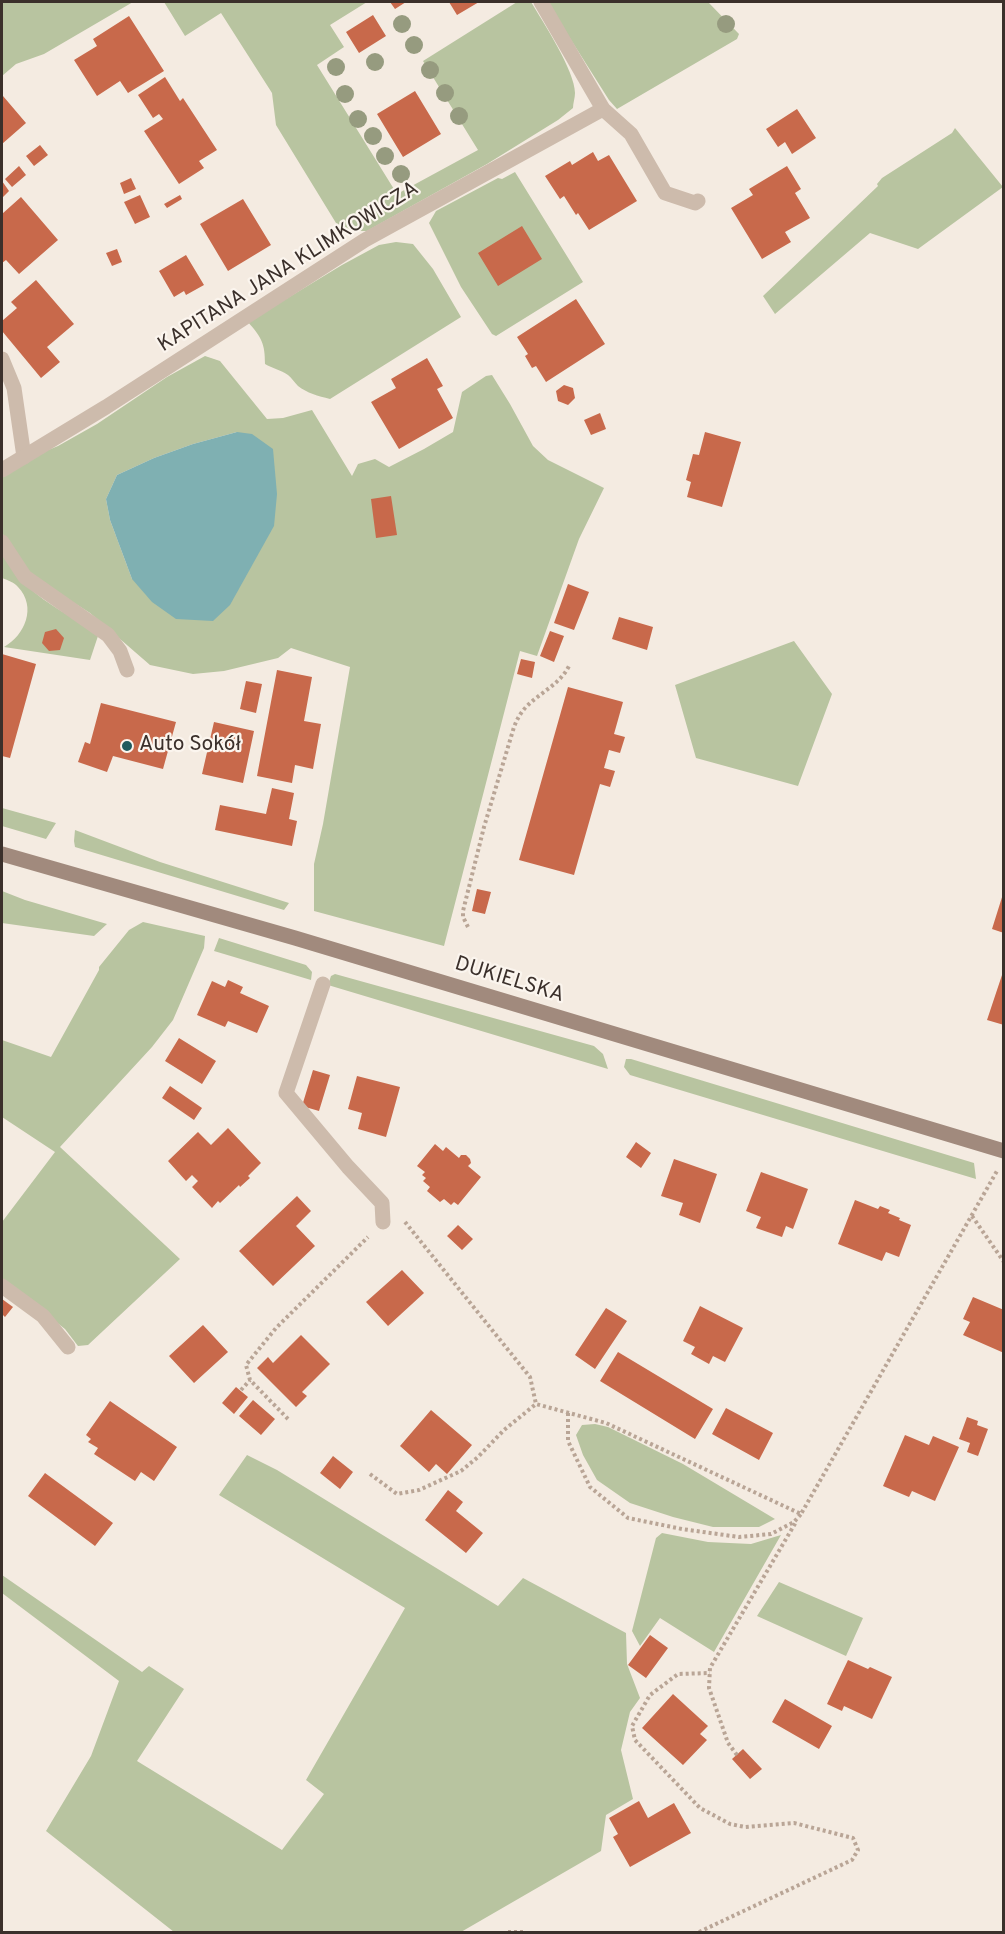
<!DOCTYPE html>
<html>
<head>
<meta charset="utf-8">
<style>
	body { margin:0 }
	#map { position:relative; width:1005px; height:1934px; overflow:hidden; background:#f4ebe1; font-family:Overpass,sans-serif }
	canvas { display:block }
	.frame { position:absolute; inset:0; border:3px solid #3b302b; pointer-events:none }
</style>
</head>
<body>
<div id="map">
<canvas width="1005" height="1934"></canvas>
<div class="frame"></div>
</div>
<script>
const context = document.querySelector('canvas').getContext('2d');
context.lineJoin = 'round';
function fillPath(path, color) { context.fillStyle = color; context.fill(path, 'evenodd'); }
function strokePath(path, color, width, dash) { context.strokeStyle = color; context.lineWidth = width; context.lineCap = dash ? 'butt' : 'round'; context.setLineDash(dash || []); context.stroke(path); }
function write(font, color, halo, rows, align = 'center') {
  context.font = font + ' Overpass,sans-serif'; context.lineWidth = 4.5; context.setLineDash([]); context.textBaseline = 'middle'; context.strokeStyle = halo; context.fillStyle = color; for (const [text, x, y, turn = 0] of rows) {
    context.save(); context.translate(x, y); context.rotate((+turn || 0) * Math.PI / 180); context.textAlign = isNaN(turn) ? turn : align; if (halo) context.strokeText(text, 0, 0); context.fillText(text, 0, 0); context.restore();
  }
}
fillPath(new Path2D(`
	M2,2h131l-89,52 -28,10 -14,12z
	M164,2h203l-37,23 14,22 -27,18 80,129 81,-44 -55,-89 94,-59h14c12,20 44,69 44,91 0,5 -2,10 -2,15l-15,12 -71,44 -120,67h-20l-11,-8 -60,-98 -4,-32 -51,-80 -36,23z
	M547,2h161l31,32 -2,5 -120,70 -8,-9z
	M955,128l48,59 -85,62 -48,-16 -95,81 -12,-18 115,-110 -1,-2 5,-6 70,-45z
	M515,172l68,110 -87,54 -4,-2 -31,-47 -32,-64 7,-12 62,-33 4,1z
	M396,242l17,2 20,25 28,48 -131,82c-12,-3 -23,-6 -32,-13 -4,-4 -6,-8 -10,-11 -7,-5 -16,-7 -23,-11 0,-20 -3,-26 -17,-42l94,-57 37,-20z
	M205,356l15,5 47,58 16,-1 29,-8 40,66 6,-12 17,-5 14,8 35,-18 29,-17 9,-40 24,-16 6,-1 18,29 23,42 15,14 56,28 -25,51 -42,117 -17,-5 -76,295 -130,-35v-47l9,-40 27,-157 -59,-19 -13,10 -54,13 -31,3 -43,-9 -60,-52 -60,-38 -28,-42v-58l34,-20 22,-9 39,-22 70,-47zM237,432l-105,147 -22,-59 -4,-21 11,-24 37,-17 39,-14z
	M2,551c18,41 60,60 97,82l-9,27 -86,-13c21,-12 33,-40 14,-60 -4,-5 -11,-7 -16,-9z
	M794,641l38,53 -34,92 -102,-28 -21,-73z
	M2,808l54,15 -10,16 -44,-13z
	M75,830l85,32 129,41 -5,7 -209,-63 -1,-6z
	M2,891l23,9 82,24 -13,12 -92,-13z
	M143,922l62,14 -1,12 -31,72 -21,27 -92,100 120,112 -92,86 -10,1 -13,-17 -63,-49v-58l53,-70 -53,-35v-77l49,17 48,-87v-3l30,-37z
	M219,938l87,27 6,7 -1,8 -97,-29z
	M335,974l259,72 9,8 5,15 -280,-84 3,-9z
	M626,1059h5l343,104 2,16 -346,-104 -6,-8z
	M595,1424l13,3 75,37 92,55 -16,8h-46l-40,-10 -43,-14 -33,-23 -14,-25 -7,-20 6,-10z
	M247,1455l30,15 221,136 25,-28 103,55 1,31 13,34 -10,14 -9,38 12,49 -27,16 -5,36 -140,81h-287l-128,-101 45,-75 28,-75 -117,-88v-18l140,97 7,-6 35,23 -47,72 145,89 42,-56 -18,-14 99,-172 -186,-113z
	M662,1533l46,9 43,2 30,-9 -67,117 -54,-34 -20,28 -8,-15 24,-93z
	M779,1582l84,36 -17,38 -89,-40z`), '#b8c4a0');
fillPath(new Path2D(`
	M237,432l15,2 21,15 4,45 -3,32 -44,79 -17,16 -37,-2 -24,-17 -20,-23 -22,-59 -4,-21 11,-24 37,-17 39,-14z`), '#7fb0b2');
fillPath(new Path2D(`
	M390,2h16l-11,7z
	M449,2h30l-22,13z
	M373,15l13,21 -27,17 -13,-21z
	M129,16l35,55 -36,22 -8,-12 -23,15 -23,-36 23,-14 -4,-7z
	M165,77l15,24 3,-3 34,52 -18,11 5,7 -25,16 -35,-53 19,-12 -4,-5 -6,4 -15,-23z
	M415,91l26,43 -38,23 -26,-43z
	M3,96l23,27 -24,21v-47z
	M797,109l19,29 -24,16 -7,-12 -7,5 -12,-18z
	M40,145l8,10 -14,11 -8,-10z
	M593,152l5,9 11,-6 28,46 -48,29 -11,-17 -2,2 -12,-19 -4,3 -15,-23 25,-15 2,4z
	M19,166l7,9 -14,12 -7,-8z
	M787,166l14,23 -6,4 15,25 -25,14 6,10 -29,17 -31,-51 22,-13 -4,-6z
	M131,178l5,11 -12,5 -4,-11z
	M2,181l7,10 -7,7z
	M140,195l10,22 -15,7 -11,-22z
	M180,195l2,4 -15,9 -3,-4z
	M21,197l37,43 -39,34 -13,-14 -4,3v-49z
	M243,199l28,46 -43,26 -28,-47z
	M522,226l20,33 -44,27 -20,-33z
	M117,249l5,13 -10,4 -6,-13z
	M186,255l18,30 -18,10 -2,-4 -10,6 -15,-26z
	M36,280l38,44 -27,23 13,15 -19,16 -39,-47v-10l15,-13 -6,-6z
	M576,299l29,45 -59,38 -10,-16 -4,2 -7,-12 3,-2 -11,-17z
	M427,358l16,28 -6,3 16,29 -54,31 -28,-47 25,-14 -5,-9z
	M564,385l9,3 2,10 -7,7 -10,-4 -2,-10z
	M600,413l6,16 -15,6 -7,-15z
	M705,432l36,10 -19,65 -35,-10 4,-15 -5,-2 7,-26 6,1z
	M391,496l6,39 -21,3 -5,-39z
	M568,584l21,8 -15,38 -20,-7z
	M619,617l34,10 -6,23 -35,-11z
	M56,629l8,9 -4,12 -11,1 -7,-8 3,-11z
	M550,631l14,5 -10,26 -14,-6z
	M2,654l34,10 -26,94 -8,-2z
	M521,659l14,3 -3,16 -15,-4z
	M277,670l35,7 -8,44 17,3 -8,45 -18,-4 -3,18 -35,-7z
	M246,681l16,3 -6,29 -16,-4z
	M568,687l55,15 -9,32 11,3 -5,16 -11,-3 -5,18 11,3 -5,16 -10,-3 -26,91 -55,-15z
	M101,703l75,19 -13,47 -50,-13 -6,16 -29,-10 7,-20 5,2z
	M214,722l40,9 -11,52 -41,-9z
	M272,788l22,5 -5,26 8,2 -5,25 -77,-16 5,-25 46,9z
	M477,889l14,3 -6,22 -13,-3z
	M1003,894h1v39l-12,-4z
	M1004,969v56l-17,-5z
	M228,980l15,7 -3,6 29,13 -12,27 -29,-12 -3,6 -28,-12 15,-34 13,6z
	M179,1038l37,23 -14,23 -37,-23z
	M313,1070l17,5 -11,36 -17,-5z
	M357,1076l43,11 -14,50 -28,-8 4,-16 -14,-4z
	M170,1086l32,22 -8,12 -32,-22z
	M228,1128l33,35 -13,13 2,2 -10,9 -1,-2 -19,18 -2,-2 -6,7 -20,-21 6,-6 -6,-6 -6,6 -18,-20 30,-29 13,13z
	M636,1142l15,11 -10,15 -15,-11z
	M435,1144l8,7 3,-4 13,11 2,-3h5l4,4 1,4 -3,3 13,11 -23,28 -4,-3 -3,3 -7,-6 -4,3 -13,-11 3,-4 -7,-6 3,-3 -4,-3 3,-3 -8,-6z
	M674,1159l43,15 -17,49 -21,-8 4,-12 -22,-7z
	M761,1172l47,17 -15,40 -7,-3 -4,11 -26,-9 5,-11 -15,-6z
	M297,1196l14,15 -15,15 19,20 -42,40 -34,-35z
	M855,1200l23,9 2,-3 10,4 -2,3 12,5 -1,2 12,5 -12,32 -13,-5 -4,9 -44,-17z
	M458,1225l15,14 -11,11 -15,-14z
	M402,1270l22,23 -36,33 -22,-24z
	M973,1297l31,13v43l-41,-18 7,-13 -7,-3z
	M2,1299l11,8 -8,10 -3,-3z
	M700,1306l43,22 -18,34 -12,-6 -4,8 -18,-10 4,-7 -12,-6z
	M606,1308l21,13 -32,48 -20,-14z
	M203,1325l25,27 -34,31 -25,-27z
	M301,1335l29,29 -28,28 5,4 -11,11 -39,-39 11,-11 5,6z
	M618,1352l95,57 -18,30 -95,-58z
	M236,1387l12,10 -14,17 -12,-11z
	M253,1400l22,19 -14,16 -22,-19z
	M110,1401l67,46 -23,34 -13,-9 -6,9 -41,-27 4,-6 -10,-6 3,-3 -5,-4z
	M726,1408l47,25 -14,27 -47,-26z
	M431,1410l41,35 -25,29 -11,-10 -7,8 -29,-26z
	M967,1417l11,4 -1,4 11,4 -10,27 -11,-4 3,-9 -11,-4z
	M905,1435l24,10 4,-9 26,11 -24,54 -23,-10 -3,6 -26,-11z
	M333,1456l20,16 -13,17 -20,-16z
	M45,1473l68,50 -18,23 -67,-50z
	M448,1490l15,12 -7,9 27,22 -17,20 -41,-33z
	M650,1635l18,13 -22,30 -18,-13z
	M848,1660l20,9 2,-2 22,10 -20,42 -28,-13 -2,5 -15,-7z
	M673,1694l35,32 -8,8 7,6 -24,25 -41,-37z
	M785,1699l47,27 -13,23 -47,-27z
	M743,1749l19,20 -12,10 -18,-20z
	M639,1801l9,17 26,-15 17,30 -61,34 -17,-30 5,-3 -9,-16z`), '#c8694b');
strokePath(new Path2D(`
	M468,927l-5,-10v-6l21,-84 30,-100c3,-8 7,-15 13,-21 14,-14 33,-22 42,-40
	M972,1216l32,46
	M405,1222l125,155 6,27
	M241,1390l9,-10
	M568,1413v28l22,46 38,31 54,11 57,8 32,-3 23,-12 7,-8
	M288,1419l-38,-39 -4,-15 30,-37 92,-91
	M370,1474l27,20 22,-4 42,-19 17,-14 26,-27 32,-26 70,19 195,91 196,-343
	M737,1755l-9,-12 -19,-55 1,-20 86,-146
	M508,1932h15
	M699,1932l153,-72 6,-10 -5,-12 -59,-15 -49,4 -15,-3 -30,-16 -65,-68 -3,-14 18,-31 28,-21 32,-1`), '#b9a596', 4, [3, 3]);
strokePath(new Path2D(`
	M541,2l62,107 28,25 34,59 30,10 3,-2
	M2,359l12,29 10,69
	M2,542l23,35 83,58 12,16 7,19
	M323,984l-37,109 62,74 34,36 1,19
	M2,1286l41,30 25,31`), '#cdbbac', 15);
strokePath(new Path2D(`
	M2,470l104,-63 259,-167 238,-131`), '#cdbbac', 15);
strokePath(new Path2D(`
	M2,854l293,84 709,213`), '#a18a7d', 15);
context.fillStyle = '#969b7f';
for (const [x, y] of [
	[402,24],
	[726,24],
	[414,45],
	[375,62],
	[336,67],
	[430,70],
	[445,93],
	[345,94],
	[459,116],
	[358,119],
	[373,136],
	[385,156],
	[401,174]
]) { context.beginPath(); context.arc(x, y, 9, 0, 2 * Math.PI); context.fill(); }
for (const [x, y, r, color] of [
	[127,746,6,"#1f5a5e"]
]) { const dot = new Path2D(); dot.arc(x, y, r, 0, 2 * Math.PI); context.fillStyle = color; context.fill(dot); strokePath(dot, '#fbf5ee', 2); }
write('21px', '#3b302b', '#fbf5ee', [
	["KAPITANA JANA KLIMKOWICZA",289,268,-32],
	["DUKIELSKA",509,981,17]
]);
write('21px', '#3b302b', '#fbf5ee', [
	["Auto Sokół",139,746]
], 'left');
</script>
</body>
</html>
